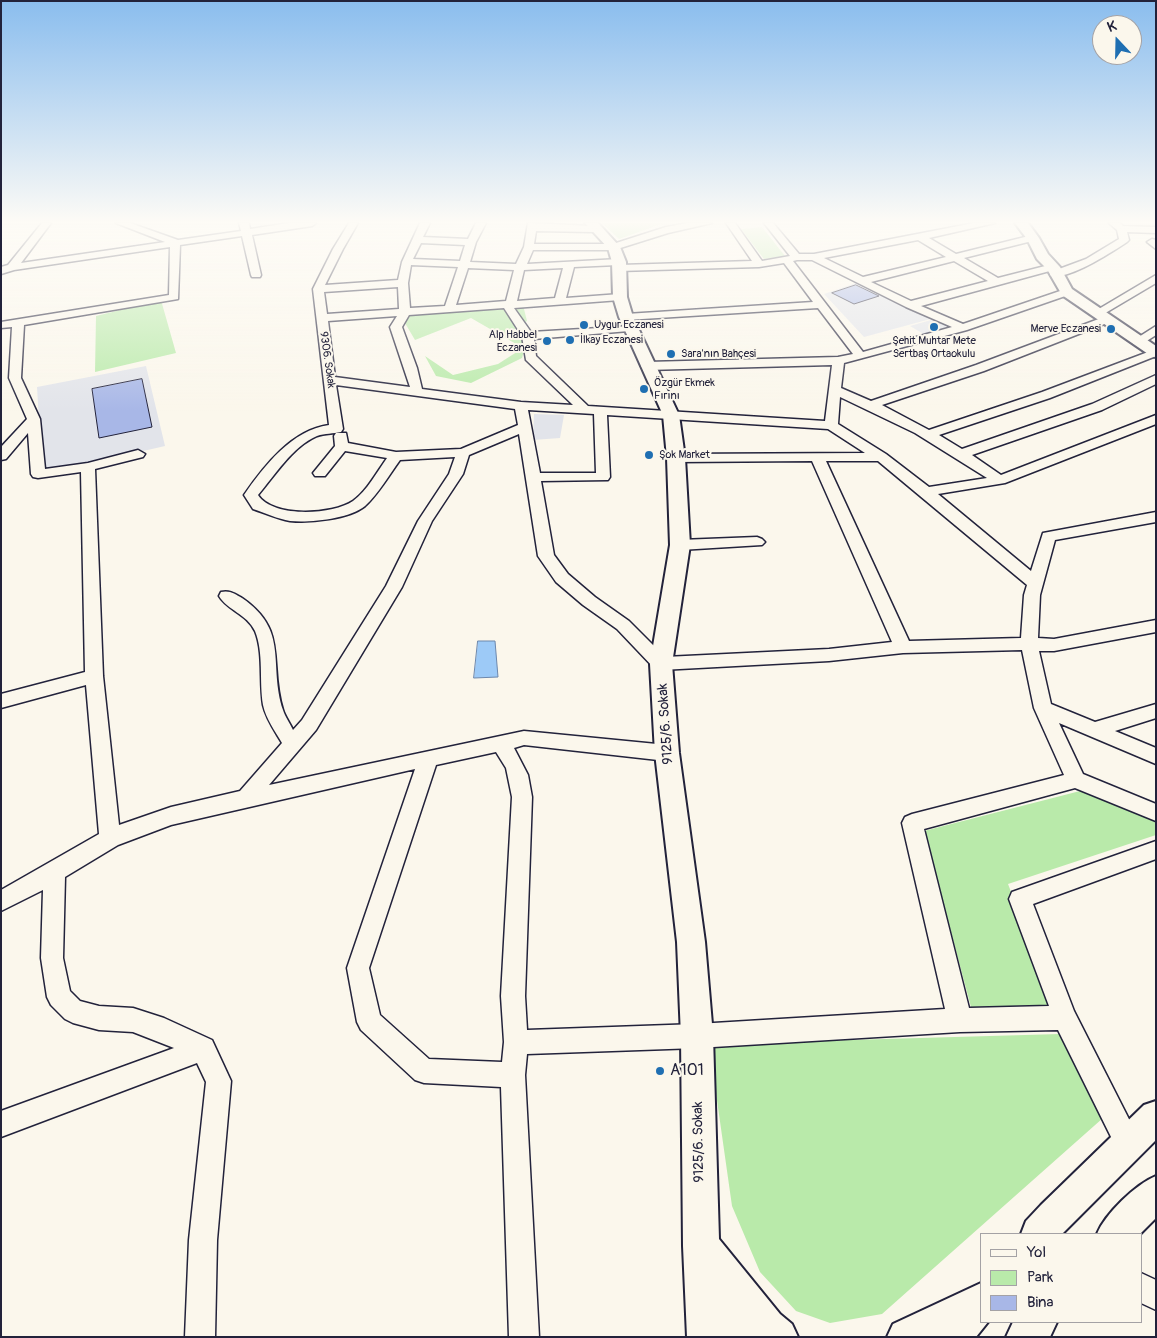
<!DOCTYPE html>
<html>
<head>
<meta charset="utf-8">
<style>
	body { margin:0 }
	#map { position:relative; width:1157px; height:1338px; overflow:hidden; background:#fbf7ec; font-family:Pangolin,sans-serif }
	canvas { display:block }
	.frame { position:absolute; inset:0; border:2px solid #22223b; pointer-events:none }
	.legend { position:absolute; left:980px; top:1233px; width:162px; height:90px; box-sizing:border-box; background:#fbf7ec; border:1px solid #a4a2a5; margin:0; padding:6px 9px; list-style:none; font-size:15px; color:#22223b }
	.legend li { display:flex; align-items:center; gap:10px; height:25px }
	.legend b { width:25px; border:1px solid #a4a2a5 }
	.north { position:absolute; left:1092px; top:15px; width:50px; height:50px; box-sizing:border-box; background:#fbf7ec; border:1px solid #a4a2a5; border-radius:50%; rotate:339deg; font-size:14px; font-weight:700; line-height:20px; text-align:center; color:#22223b }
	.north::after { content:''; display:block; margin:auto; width:18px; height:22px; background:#1f6fb2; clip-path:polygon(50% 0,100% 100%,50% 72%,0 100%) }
</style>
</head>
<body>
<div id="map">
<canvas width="1157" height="1338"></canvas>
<div class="frame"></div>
<ul class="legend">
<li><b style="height:6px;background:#fbf7ec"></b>Yol</li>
<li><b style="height:14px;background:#b9eaaa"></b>Park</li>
<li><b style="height:14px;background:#a8b7e7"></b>Bina</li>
</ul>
<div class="north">K</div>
</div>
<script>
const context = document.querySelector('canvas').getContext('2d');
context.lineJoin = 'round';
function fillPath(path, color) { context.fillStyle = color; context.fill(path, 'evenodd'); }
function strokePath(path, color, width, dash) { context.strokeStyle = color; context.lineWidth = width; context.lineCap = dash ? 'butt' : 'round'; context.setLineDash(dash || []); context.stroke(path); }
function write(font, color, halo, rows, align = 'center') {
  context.font = font + ' Pangolin,sans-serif'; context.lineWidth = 4; context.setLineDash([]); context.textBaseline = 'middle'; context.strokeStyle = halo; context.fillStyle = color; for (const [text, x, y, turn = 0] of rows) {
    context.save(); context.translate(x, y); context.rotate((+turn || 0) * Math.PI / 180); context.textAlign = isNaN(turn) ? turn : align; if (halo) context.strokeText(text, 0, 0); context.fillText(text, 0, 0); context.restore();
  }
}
fillPath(new Path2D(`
	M856,283l82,34 -74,20 -40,-43z
	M938,318l21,9 -32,9 -17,-10z
	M146,366l19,80 -78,18 -45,7 -5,-84z
	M534,414l30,1 -4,23 -27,2z`), '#e2e4ea');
fillPath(new Path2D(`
	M602,223h62l-45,16z
	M762,227l23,29 -21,3 -23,-30z
	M161,300l15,53 -81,19 1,-56z
	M523,305l4,16 -17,11 16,12 -4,14 -51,25 -35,-7 -11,-20 28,19 45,-11 25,-16 -52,-30 -56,22 -13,-22 3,-5z
	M1084,790l72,29v16l-148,49 47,121 -84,2 -47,-176z
	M1060,1034l43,84 -221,196 -52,9 -34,-12 -36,-39 -28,-66 -23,-162z`), '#b9eaaa');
const water = new Path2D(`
	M478,641h17l3,36 -24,1z`);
fillPath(water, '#9dcaf7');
strokePath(water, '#6c87ac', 1);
const building = new Path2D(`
	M856,285l23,11 -25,8 -22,-11z
	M142,379l10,48 -53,11 -7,-49z`);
fillPath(building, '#a8b7e7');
strokePath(building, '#22223b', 1);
const minor = new Path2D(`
	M42,223h9l-30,40 144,-21 -49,-19h14l48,17 63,-9 -2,-8h10l1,6 39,-6h27l-4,3 -60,9 9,40 -1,2h-8l-1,-2 -9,-39 -62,9 -2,54 -154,26 -3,53 19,41 5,50 43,-6 50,-13 7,4 -2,3 -48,12 8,207 16,149 52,-18 69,-16 42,-48c-7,-12 -16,-24 -19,-38 -4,-24 1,-52 -8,-74 -8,-17 -28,-21 -36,-35l2,-4c9,-2 14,2 21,6 48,33 26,66 41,112 2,7 7,13 10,20l9,-10 84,-134 32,-65 31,-47 6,-17 -55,3c-11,15 -21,33 -35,46 -16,13 -55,17 -75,15 -12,-2 -25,-8 -37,-12l-9,-14c20,-29 48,-65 85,-70l-16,-136 20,-40 16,-26h9l-15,26 -18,36 73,-5 4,-18 18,-39h10l-7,14 45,2 8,-16h10l-10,19 -6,20 46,2 8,-17 4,-24 66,3 5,3 -5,3 -58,-1 -2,13h79l53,-17 22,-4h24l-44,10 -54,17h-81l-6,14 92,-5 5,3 -4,3 132,-4 -26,-38h9l27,38 28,-5 -26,-33h9l26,31h15l160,-31h21l-66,15 27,16 77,-19 3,1v4l-72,18 34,20 55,-14 4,1 1,2 -1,2 -136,37 42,18 100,-34h8l1,2 -1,2 -104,36 -123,33 -3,25 30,13 105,-36 128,-48h8l2,2 -2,2 -128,50 -102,34 47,25 113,-38 114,-43v7l-106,42 -111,37 23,14 130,-45 64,-29v9l-54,26 -130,45 29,20 155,-60v9l-151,59 -67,11 93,77 12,-38 113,-21v10l-101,18 -15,55 -2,43 16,1 102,-19v12l-102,19h-15l12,53 44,18 61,-18v14l-41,13 41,17v16l-97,-41 24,51 73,30v17l-81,-33 -151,41 45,179 80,-2 -40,-107 3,-7 144,-51v18l-123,45 41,107 63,124 4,9 -4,9 -9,4 -9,-4 -61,-123 -98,2 -263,16 -170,6 -2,21 14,262h-30l-8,-250 -77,-4 -9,-3 -54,-50 -4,-8 -10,-54 68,-199 -244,56 -53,20 -53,32 -2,81 7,33 10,10 19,5 34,2 31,10 48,22 19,41 -14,159 -2,97h-30l4,-97 17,-158 -9,-19 -196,74v-26l173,-63 -41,-16 -34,-2 -26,-7 -8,-4 -14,-14 -4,-8 -6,-39 2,-68 -42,21v-21l98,-56 -13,-149 -85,23v-14l84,-22 -4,-200 -43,6 -5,-1 -2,-3 -3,-41 -22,26 -5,1v-13l26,-28 -18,-41 3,-51 -11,1v-6l168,-27 1,-48 -156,23 -13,4v-7l7,-2zM918,240l28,17 -83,20 -39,-19zM421,243l44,2 -5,16 -47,-2zM797,260h15l94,47 46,20 -89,25 -70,-91zM954,261l34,20 -77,20 -40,-19zM784,263l29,39 -187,12 -6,3 6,3 192,-12 35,46 -15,3 -191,5 -6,4 6,4 185,-5 -7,56 -237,-15 -52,-50 -2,-17 95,-8 4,-1 2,-2 -2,-2 -102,6 -17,-24 106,-8 5,-3 -5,-3 -54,4 8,-31 43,-2 -4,3 5,3 141,-4zM411,265l47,2 -13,39 -35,2 -2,-25zM468,268l46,2 -8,31 -50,4zM563,268l-8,30 -38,3 7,-31zM398,287l1,22 -72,5 -3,-22zM504,308l18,28 4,24 47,45 -52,-3 -99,-13 -5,-21 -15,-41 7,-12zM397,316l-7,11 20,60 -75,-10 -7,-56zM336,385l179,24 3,16 -57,24 -65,3 -48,-9 -2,-10h-10l-2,3 1,10 -22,27 2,3h10l20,-25 42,7c-10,14 -20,33 -34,43 -21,14 -80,17 -95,-6 17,-20 34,-48 59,-59 8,-3 16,-2 24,-4l2,-3zM840,397l75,36 72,45 -58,9 -43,-33 -48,-30zM528,410l66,4 2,59h-56zM607,415l221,14 37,24 -189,1 -7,4 7,4 136,-1 80,181 -63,7 -164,8 -36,-36 -34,-24 -27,-23 -14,-19 -13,-74 67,-1 2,-3zM519,434l19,122 18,26 27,23 34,24 38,40 6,1 168,-9 74,-8 119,-3 12,58 30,67 -152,39 -7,3 -3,6 43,186 -248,15 -170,6 -2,-34 7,-199 -4,-22 -14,-27 10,-3 143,16 7,-3 3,-5 -3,-5 -7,-3 -143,-14 -255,54 47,-55 86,-143 30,-66 31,-47 6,-19zM826,461h52l149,124 -3,10 -3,43 -112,3zM496,752l10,16 6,29 -11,199 3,46 -2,20 -73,-3 -49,-44 -11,-47 67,-203z
	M1109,223h11l3,3 33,1v6l-29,-1 2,8 -2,2c-15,10 -58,38 -76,34l-1,-2 1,-2 35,-13 33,-20 -2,-9z
	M1152,239l4,1v9l-9,-7z
	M1156,275v8l-54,32h-8l-2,-2z
	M1156,326v9l-14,9h-8l-2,-2 2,-2z
	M757,537l5,2 3,3 -3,3 -82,5 -5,-2 -3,-3 3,-3 5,-2z
	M1141,1273l15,7v30l-15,-7z`);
const major = new Path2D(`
	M585,223h13l22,24 6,15 1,35 6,20 46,98 6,43 5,87 -18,119 7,89 26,189 8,94 6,203 61,75 12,10 6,13h-111l-4,-91 -2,-210 -4,-94 -22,-189 -5,-89 20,-119 -3,-87 -4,-43 -44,-98 -6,-20 -1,-35 -4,-14z
	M1015,223h13l11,15 9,16 12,13 12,22 84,57v11l-5,-1 -89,-61 -15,-26 -10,-10 -10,-20z
	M1156,1101v39l-94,94h-41l5,-13 15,-16 103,-100z
	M1156,1176v42l-16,16h-43c8,-20 39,-50 59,-58z
	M981,1283v39h7l-12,15h-89l6,-13z
	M1013,1322h44l-7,15h-44z`);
strokePath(minor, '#22223b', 3);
strokePath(major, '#22223b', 4);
fillPath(minor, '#fbf7ec');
fillPath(major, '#fbf7ec');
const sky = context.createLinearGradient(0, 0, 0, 411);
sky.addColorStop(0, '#8abdee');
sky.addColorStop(0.54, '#fdfbf6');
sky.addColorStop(1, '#fdfbf600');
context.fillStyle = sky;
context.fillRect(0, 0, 1157, 411);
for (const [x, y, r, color] of [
	[584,325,5,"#1f6fb2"],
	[934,327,5,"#1f6fb2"],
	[1111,329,5,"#1f6fb2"],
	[570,340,5,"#1f6fb2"],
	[547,341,5,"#1f6fb2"],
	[671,354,5,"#1f6fb2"],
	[644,389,5,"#1f6fb2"],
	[649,455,5,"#1f6fb2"],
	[660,1071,5,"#1f6fb2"]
]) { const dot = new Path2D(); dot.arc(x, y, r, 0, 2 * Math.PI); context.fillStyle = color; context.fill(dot); strokePath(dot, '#fbf7ec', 2); }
write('11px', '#22223b', '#fbf7ec', [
	["Uygur Eczanesi",594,325],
	["Merve Eczanesi",1101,329,"right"],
	["Alp Habbel",537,335,"right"],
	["Eczanesi",537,348,"right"],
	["İlkay Eczanesi",580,340],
	["Şehit Muhtar Mete",934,341,"center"],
	["Sertbaş Ortaokulu",934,354,"center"],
	["Sara'nın Bahçesi",681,354],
	["Özgür Ekmek",654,383],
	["Fırını",654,396],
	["Şok Market",659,455]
], 'left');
write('11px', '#22223b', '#fbf7ec', [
	["9306. Sokak",327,360,82]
]);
write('14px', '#22223b', '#fbf7ec', [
	["9125/6. Sokak",666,724,-94],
	["9125/6. Sokak",699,1142,-91]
]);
write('16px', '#22223b', '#fbf7ec', [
	["A101",670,1071]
], 'left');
</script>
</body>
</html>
